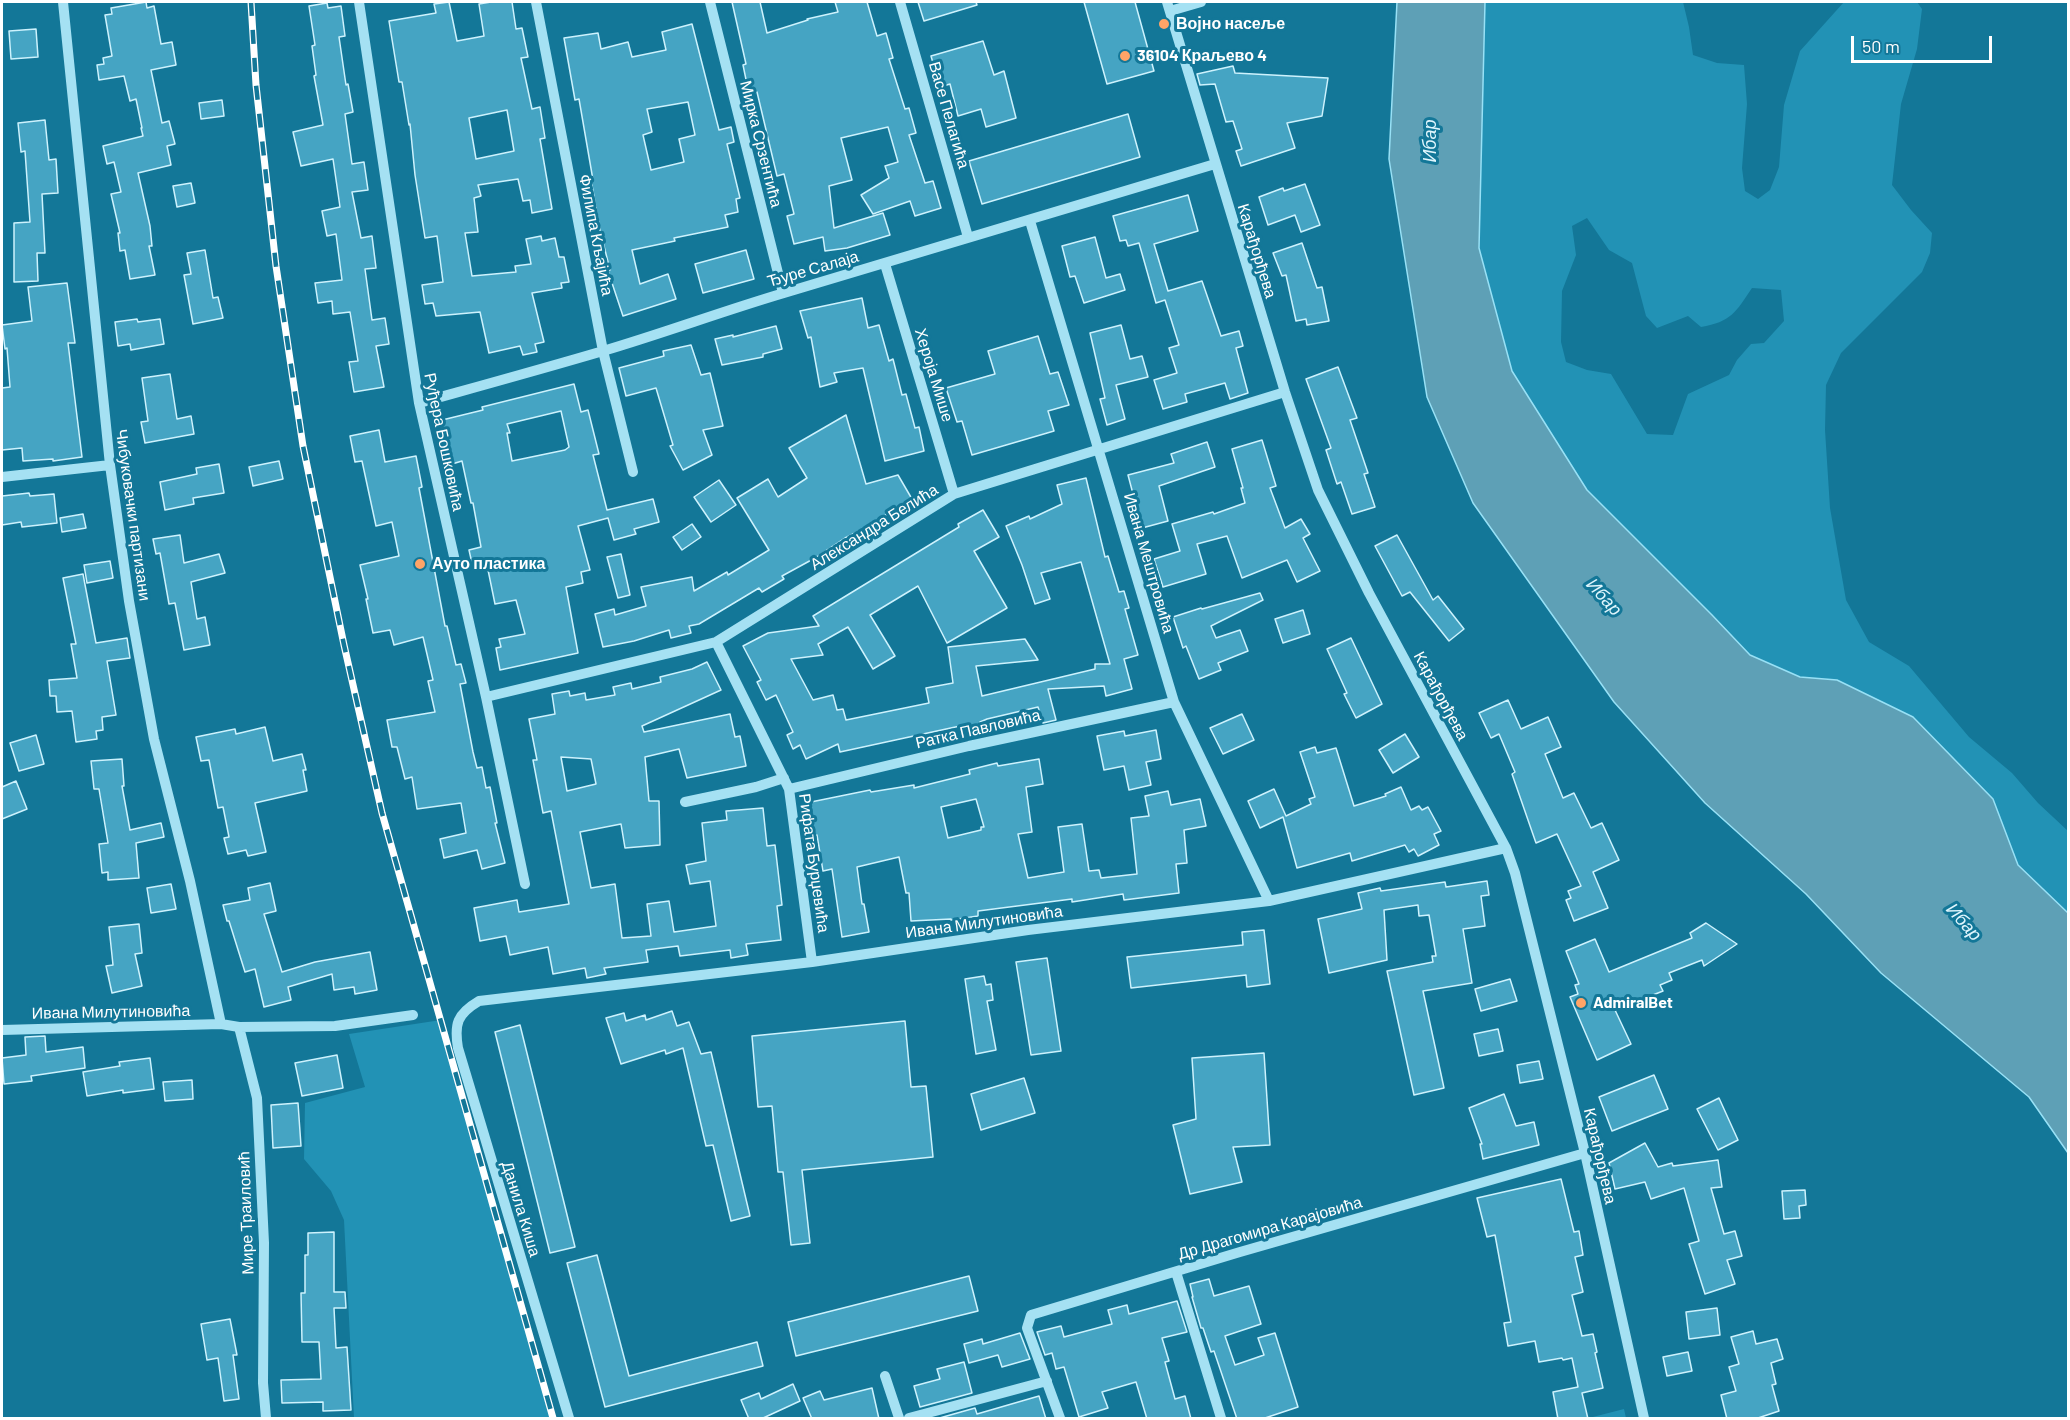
<!DOCTYPE html>
<html>
<head>
<meta charset="utf-8">
<style>
	body { margin:0 }
	#map { position:relative; width:2070px; height:1420px; overflow:hidden; background:#137798; font-family:Barlow,sans-serif }
	canvas { display:block }
	.frame { position:absolute; inset:0; border:3px solid #fff; pointer-events:none }
	.scale { position:absolute; left:1851px; top:36px; width:141px; height:27px; box-sizing:border-box; border:3px solid #fff; border-top:0; padding-left:8px; font-size:18px; line-height:21px; white-space:nowrap; color:#fff; -webkit-text-stroke:4px #137798; paint-order:stroke }
</style>
</head>
<body>
<div id="map">
<canvas width="2070" height="1420"></canvas>
<div class="frame"></div>
<div class="scale">50 m</div>
</div>
<script>
const context = document.querySelector('canvas').getContext('2d');
context.lineJoin = 'round';
function fillPath(path, color) { context.fillStyle = color; context.fill(path, 'evenodd'); }
function strokePath(path, color, width, dash) { context.strokeStyle = color; context.lineWidth = width; context.lineCap = dash ? 'butt' : 'round'; context.setLineDash(dash || []); context.stroke(path); }
function write(font, color, halo, rows, align = 'center') {
  context.font = font + ' Barlow,sans-serif'; context.lineWidth = 6; context.setLineDash([]); context.textBaseline = 'middle'; context.strokeStyle = halo; context.fillStyle = color; for (const [text, x, y, turn = 0] of rows) {
    context.save(); context.translate(x, y); context.rotate((+turn || 0) * Math.PI / 180); context.textAlign = isNaN(turn) ? turn : align; if (halo) context.strokeText(text, 0, 0); context.fillText(text, 0, 0); context.restore();
  }
}
fillPath(new Path2D(`
	M1485,2h198l6,25 4,28 24,8 27,2 3,39 -5,64 3,23 13,8 12,-9 9,-23 5,-62 16,-54 44,-49h73l5,7 -5,40 -16,55 -9,81 19,25 21,23 -2,20 -8,19 -81,81 -15,32 -1,45 5,78 16,92 23,42 40,24 60,71 43,36 26,30 30,28v82l-50,-48 -25,-66 -156,-119 -37,-3 -50,-22 -38,-40 -125,-125 -75,-119 -33,-123zM1587,218l22,32 23,13 14,53 11,12 31,-12 13,11c30,-5 35,-15 51,-39l29,2 3,31 -20,22 -13,1 -14,16 -8,15 -41,19 -15,41 -26,-1 -36,-60 -24,-4 -21,-8 -5,-20 1,-51 14,-36 -4,-29z
	M441,1020l112,398h-199l-10,-198 -13,-29 -27,-32 1,-56 60,-16 -16,-53z
	M1624,1409l2,9h-37z`), '#2292b5');
const water = new Path2D(`
	M1397,2h88l-6,246 33,123 75,119 125,125 38,40 50,22 37,3 76,37 80,82 25,66 50,48v240l-39,-56 -148,-124 -75,-79 -101,-91 -91,-101 -141,-199 -46,-106 -38,-238z`);
fillPath(water, '#5ea0b6');
strokePath(water, '#98e1f6', 1.5);
const building = new Path2D(`
	M146,2l1,6 7,-2 7,38 11,-2 4,23 -25,5 11,53 7,-2 6,23 -8,2 4,19 -33,8 12,53 2,20h-3l6,29 -25,4 -5,-29 -5,1 -2,-18h2l-9,-39 10,-2 -7,-30 -7,2 -4,-18 40,-10 -2,-8h1l-6,-29 -6,2 -6,-25 -25,4 -2,-15 7,-1 -1,-6 9,-2 -7,-41 7,-1 -1,-6z
	M449,2l8,39 27,-5 -5,-32 12,-2h21l4,27 6,-1 6,29 -7,1 11,51 8,-2 5,31 -5,1 12,70 -20,4 -2,-13 -7,1 -5,-22 -40,6 3,11 -7,2 4,34 -13,1 7,43 44,-4 -1,-6 16,-2 -5,-25 15,-3 1,5 13,-3 4,19h5l5,25 -8,1 1,5 -30,5 12,49 -9,2 2,8 -14,3 -3,-9 -31,7 -9,-41 -44,4 -3,-13 -8,1 -3,-19 21,-3 -6,-46 -12,2 -10,-63 -5,-51 -1,1 -7,-43h-3l-10,-61 47,-8 -2,-9zM507,110l7,41 -38,8 -7,-41z
	M732,2h28l7,31 41,-13 -1,-1 31,-7 -3,-10h32l10,34 9,-3 7,25 -4,1 16,50 4,-1 7,25 -7,2 16,48 8,-2 8,27 -26,8 -5,-15 -37,13 -12,-19 28,-17 -4,-12 13,-4 -10,-35 -47,11 11,42 -23,6 5,42 49,-15 7,22 -43,13 -22,3 -2,-14 -29,7 -7,-28 7,-2 -10,-40 -7,2 -20,-84 -8,2 -6,-29 3,-1z
	M918,2h58l1,3 -53,16z
	M1084,2h51l19,69 -47,13z
	M327,3l1,5 13,-2 4,30 -6,1 7,48 2,-1 5,28 -8,2 7,50 12,-2 4,28 -16,2 9,46 11,-2 4,32 -11,1 7,51 13,-2 4,26 -13,2 8,41 -30,5 -5,-30 9,-1 -8,-49 -17,2 -1,-13 -14,2 -3,-20 27,-3 -6,-46 -9,2 -5,-25 18,-4 -7,-48 -32,7 -8,-34 30,-7 -9,-49 2,-1 -4,-29 3,-1 -6,-39z
	M692,24l27,106 12,-3 3,15 -7,2 13,54 -4,1 2,13 -13,3 3,12 -54,11 1,3 -43,9 8,34 28,-10 8,25 -53,17 -15,-45 2,-1 -10,-40 -9,-50h2l-14,-81 -4,1 -11,-62 34,-5 3,16 27,-7 4,15 34,-7 -4,-18zM688,102l7,33 -16,4 5,23 -33,8 -8,-35 9,-3 -5,-23z
	M36,29l2,28 -27,2 -2,-28z
	M983,41l11,34 10,-4 12,47 -30,9 -5,-18 -23,7 -8,-32 -10,3 -9,-31z
	M1233,66l2,7 93,5 -6,38 -35,7 8,25 -54,18 -5,-15 6,-2 -9,-28 -7,1 -11,-38 -15,1 -3,-11z
	M222,100l2,16 -23,3 -2,-16z
	M1128,114l12,43 -158,47 -13,-43z
	M45,120l4,40 7,-1 2,34 -16,1 3,59h-8l1,28 -24,1v-59l16,-1 -5,-71 -4,1 -3,-29z
	M191,183l4,20 -18,4 -4,-21z
	M1305,184l15,41 -19,7 -6,-17 -27,10 -9,-28 24,-9 1,3z
	M1188,195l10,36 -44,13 14,47 34,-10 19,55 18,-5 4,15 -7,2 12,45 -18,6 -5,-16 -40,11 2,8 -24,7 -9,-29 23,-7 -8,-25 10,-3 -14,-45 -9,3 -17,-60 -11,3 -2,-6 -6,1 -7,-25z
	M1095,237l11,41 14,-4 5,16 -41,13 -9,-27 -5,1 -8,-31z
	M1302,243l15,45 5,-1 7,34 -22,4 -1,-6 -10,2 -10,-46 -4,1 -9,-23z
	M205,250l8,48 5,-1 5,21 -30,6 -9,-49 7,-1 -4,-21z
	M746,250l8,29 -51,14 -8,-29z
	M67,283l8,60h-7l14,114 -29,4v-2l-30,2 -1,-13 -20,2v-62l8,-1 -3,-39 -2,1 -3,-24 30,-4 -4,-34z
	M862,298l6,30 11,-3 10,36 4,-2 9,36 4,-1 9,34 4,-1 5,24 -39,10 -22,-93 -29,5 3,9 -17,5 -9,-50 -3,1 -8,-27z
	M137,319l1,3 22,-3 4,25 -33,6 -1,-6 -12,2 -3,-24z
	M1121,325l9,34 12,-3 6,21 -32,8 9,34 -18,6 -7,-26 5,-1 -15,-65z
	M776,326l6,23 -19,5v3l-41,8 -7,-26 18,-4v2z
	M1038,336l12,38 8,-2 11,33 -21,6 6,20 -82,24 -10,-34 -5,1 -11,-34 49,-14 -7,-23z
	M691,345l10,30 9,-2 13,53 -20,4 9,25 -29,15 -13,-24 3,-1 -17,-57 -30,8 -7,-28 45,-12 -1,-5z
	M1338,367l19,51 -7,2 18,53 -4,1 11,33 -23,7 -11,-32 -4,2 -11,-34 5,-2 -25,-69z
	M170,374l7,45 14,-3 3,18 -49,9 -4,-21 7,-1 -6,-43z
	M574,384l7,28 7,-2 11,44 -6,1 14,55 46,-11 6,23 -25,7 2,5 -22,6 -6,-22 -30,8 12,44 -9,2 2,11 -17,4 12,66 -78,17 -4,-22 5,-1 -2,-8 26,-5 -9,-34 -21,4 -8,-39 -14,3 -4,-18 12,-3 -8,-44h-2l-9,-42 -10,3 -5,-18 -2,1 -7,-26 45,-11 -1,-3zM561,411l8,36 -4,3 -53,11 -5,-28h3l-3,-9z
	M846,415l20,69 32,-9 14,24 -31,19 3,5 -20,12 -3,-5 -16,8 -30,20 -33,18 2,3 -22,13 -3,-4 -60,36 -10,2 2,7 -20,5 -2,-8 -35,11 -31,6 -8,-33 19,-5 1,6 31,-9 -5,-19 51,-10 2,14 33,-19 1,3 41,-25 -32,-52 31,-19 10,18 29,-19 -18,-30z
	M379,430l6,32 31,-6 6,31 -3,1 26,138h2l9,39 5,-1 5,19 -6,1 13,68 4,16 5,-1 4,21 4,-1 7,36h-2l10,40 -23,6 -5,-19 -33,8 -4,-19 26,-6 -5,-30 -44,6 -5,-32 -7,2 -8,-32h-5l-5,-27 48,-8 -7,-31 5,-1 -10,-43 -29,8 -4,-15 -17,3 -7,-34h2l-8,-34 39,-9 -7,-34 -16,4 -14,-65 -7,1 -5,-26z
	M1262,440l14,46 -6,2 15,40 16,-9 9,15 -7,4 17,33 -23,11 -10,-22 -45,18 -15,-42 -30,8 9,30 -43,13 -9,-28 26,-8 -8,-27 41,-12 1,2 31,-11 -4,-15h2l-11,-39z
	M1207,442l8,25 -56,19 9,35 -26,7 -14,-53 46,-12 -3,-9z
	M279,461l4,18 -30,7 -4,-19z
	M219,464l5,29 -31,5 1,6 -29,6 -5,-28 37,-8 -1,-6z
	M1086,478l19,79 3,-1 11,36 5,-1 5,17 -4,1 13,46 -14,4 8,30 -26,7 -2,-10 -56,3 8,31 -13,3 -5,-16 -51,12 -7,3 2,9 -20,5 -2,-10 -120,26 -2,-8 -32,15 -6,-14 -7,4 -6,-14 6,-3 -17,-37 -10,5 -9,-18 4,-2 -18,-34 25,-13 51,-7 -6,-10 146,-89 -1,-3 25,-14 16,27 -25,14 33,57 -60,35 -29,-57 -48,29 25,41 -22,13 -25,-42 -30,17 5,11 -32,4 22,41 20,-5 4,15 6,-1 3,11 83,-17 -3,-15 27,-5 -5,-36 77,-8 13,21 -62,6 6,30 113,-27v-5h15l-29,-102 -40,11 9,26 -15,5 -13,-39 -16,-39 23,-10 1,3 32,-15 -5,-19z
	M719,480l17,25 -25,17 -17,-25z
	M29,493l1,3 24,-2 3,29 -35,4 -1,-5 -19,3v-29z
	M83,514l3,14 -24,4 -2,-14z
	M692,524l9,13 -19,13 -9,-13z
	M180,535l4,28 35,-9 6,19 -34,9 6,37 8,-2 5,28 -26,5 -9,-47 -6,1 -9,-51 -4,1 -3,-15z
	M1397,535l36,65 5,-4 26,33 -15,12 -39,-49 -8,4 -27,-50z
	M621,554l9,41 -12,3 -11,-41z
	M110,561l3,17 -26,5 -3,-18z
	M83,574l13,69 31,-5 3,20 -23,3 9,54 -14,2 1,13 -7,1 1,8 -21,3 -4,-31 -15,1 -1,-16h-6l-1,-16 28,-2 -6,-34h5l-13,-66z
	M1260,593l3,7 -52,26 5,12 24,-8 8,21 -30,12 3,7 -22,9 -13,-33 -3,2 -10,-31 28,-9 1,1z
	M1303,610l7,24 -27,9 -8,-24z
	M1351,638l31,66 -26,14 -12,-24 3,-1 -20,-44z
	M707,662l14,28 -79,36 2,6 86,-18 5,23 5,-1 6,30 -59,12 -8,-29 -34,8 4,44h10l1,44 -35,3 -4,-24 -41,8 11,56 24,-4 7,54 29,-2 -4,-32 22,-3 5,31 42,-6 -6,-45 -20,3 -4,-19 20,-4 -4,-38 25,-3 -1,-9 37,-3 4,38 8,-1 7,60 -5,1 4,34 -35,4 2,11 -17,3 -1,-8 -50,6 -2,-10 -32,4 2,12 -44,6 2,6 -19,4 -2,-10 -32,6 -5,-27 -38,8 -4,-19 -26,5 -6,-33 43,-8 2,12 50,-8 -18,-93 -8,2 -10,-53h4l-8,-41 26,-5 -3,-20 17,-3 1,5 15,-3 1,7 29,-5 -2,-8 18,-4 1,6 29,-7 -1,-5 32,-8zM561,757l30,2 5,25 -29,7z
	M1508,700l13,29 27,-12 13,30 -16,7 18,44 11,-5 17,35 11,-5 17,37 -26,12 15,36 -34,13 -8,-21 5,-2 -3,-7 13,-5 -24,-52 -21,9 -24,-69 3,-2 -16,-38 -8,4 -12,-25z
	M1242,714l12,26 -31,14 -13,-26z
	M265,727l8,34 29,-7 4,16h-3l4,21 -52,12 11,49 -18,4 -2,-6 -18,4 -4,-16 5,-1 -6,-30 -5,1 -9,-48 -8,1 -5,-24 39,-8 1,5z
	M1156,730l5,29 -15,3 5,23 -22,5 -5,-24 -20,4 -7,-34 27,-5 1,5z
	M1405,734l14,23 -26,16 -14,-23z
	M36,735l8,29 -25,7 -9,-28z
	M1315,747l2,6 19,-5 18,58 32,-10 -1,-2 16,-7 10,23 8,-4 3,4 6,-3 13,24 -7,3 5,11 -21,11 -4,-7 -5,3 -4,-7 -53,16 -2,-8 -53,15 -14,-51 -23,11 -12,-27 26,-12 12,27 25,-12 -2,-5 6,-2 -15,-45z
	M122,759l2,27h-2l8,44 31,-7 3,14 -28,6 3,35 -31,2v-8l-6,1 -3,-29 9,-1 -9,-54h-5l-3,-28z
	M1039,759l4,25 -17,3 6,45 -14,2 10,44 36,-6 -6,-45 24,-3 7,47 10,-1 2,8 36,-4 -6,-56 18,-2 -4,-20 23,-5 3,14 29,-6 6,27 -22,4 3,33 -11,1 3,29 -55,7 -1,-6 -51,8v-3l-94,12v5l-27,4v-1l-40,2 -2,-28h-3l-7,-36 -42,10 5,37h2l5,28 -27,5 -10,-68 -9,2 -6,-36 -9,2 -3,-16 5,-1 -4,-17 64,-13 1,2 43,-7v3l56,-14 -1,-4 28,-7 1,3zM976,799l8,28h-3v3l-33,8 -7,-31z
	M16,781l11,28 -25,10v-32z
	M1487,881l2,14 -8,1 4,30 -22,3 9,54 -49,8 21,97 -30,7 -27,-124 46,-9 -1,-6h4l-7,-41 -10,1 -1,-11 -34,5 3,50 -58,13 -11,-54 44,-10 -4,-16 22,-5 1,3 64,-9 1,5z
	M270,883l6,28 -12,3 18,58 33,-10 55,-10 7,38 -22,4 -1,-7 -20,3 -2,-16 -44,13 3,13 -27,7 -9,-38 -10,3 -16,-51h-2l-4,-16 27,-5 -2,-12z
	M171,884l5,25 -25,4 -4,-25z
	M1706,923l31,21 -33,22 -2,-6 -33,13 3,7 -12,5 3,6 -48,19 16,34 -34,16 -27,-63 8,-3 -3,-9 4,-1 -13,-33 29,-12 14,33 83,-34 -2,-5z
	M139,924l3,29 -7,1 7,32 -30,7 -6,-27 7,-1 -4,-38z
	M1264,930l6,54 -23,3 -1,-12 -115,13 -4,-31 116,-12 -1,-13z
	M1047,958l14,93 -30,4 -15,-93z
	M984,976l2,9 5,-1 2,16 -6,1 9,49 -20,4 -11,-75z
	M1510,979l7,22 -36,10 -6,-22z
	M672,1011l5,15 12,-4 12,32 10,-2 39,164 -19,5 -18,-76 -7,1 -23,-98 -17,6 -1,-4 -44,14 -15,-46 18,-5 2,8 19,-6 1,5z
	M905,1021l6,66 15,-1 7,71 -131,13 8,73 -19,2 -8,-73h-5l-6,-66 -14,1 -6,-71z
	M520,1025l55,222 -25,6 -55,-221z
	M1498,1029l5,22 -24,5 -5,-22z
	M45,1036l1,16 37,-5 2,21 -54,8 1,5 -28,3 -2,-26 24,-3 -1,-18z
	M1264,1053l6,92 -37,2 9,35 -52,12 -17,-69 23,-6 -4,-61z
	M337,1055l6,33 -41,8 -7,-33z
	M150,1058l4,31 -31,4v-3l-36,6 -4,-24 37,-6 -1,-4z
	M1539,1061l4,18 -23,4 -3,-18z
	M1654,1075l14,34 -56,22 -13,-34z
	M1024,1078l11,35 -54,17 -10,-36z
	M192,1080l1,19 -28,2 -2,-19z
	M1504,1094l12,32 18,-4 5,23 -56,14 -3,-15h2l-13,-36z
	M1719,1098l19,42 -20,10 -21,-41z
	M298,1103l3,43 -28,2 -2,-43z
	M1645,1143l13,24 14,-4 1,3 45,-6 4,27 -11,1 13,46 11,-3 7,25 -15,4 8,24 -30,10 -16,-50 10,-3 -15,-53 -33,11 -6,-17 -30,7 -6,-26z
	M1561,1179l13,53 5,-1 4,24 -8,2 8,35 -11,3 10,41 11,-2 4,18 -2,1 8,35 -21,5 6,26h-30l-5,-27 25,-5 -6,-29 -9,2 -1,-2 -23,4 -4,-21 -27,5 -4,-23 7,-1 -16,-87 -8,2 -10,-39z
	M1805,1190l1,15 -7,1 1,12 -16,1 -2,-28z
	M334,1232v60h11l1,16h-12l2,40 11,-1 4,63 -28,1v-9l-41,1 -1,-23 40,-1 -2,-37h-17l-1,-49h4v-38h3v-22z
	M597,1255l32,121 128,-34 6,24 -158,41 -38,-144z
	M969,1276l9,35 -182,45 -8,-34z
	M1209,1279l5,17 35,-10 12,38 -36,12 10,29 29,-10 -6,-17 17,-5 23,74 -36,12h-25l-23,-68 -3,1 -8,-24h-2l-9,-31h1l-3,-13z
	M1177,1301l10,31 -25,6 7,23 -4,1 10,37 10,-3 6,23h-44l-11,-37 -34,10 6,16 -29,9 -15,-50 -8,2 -4,-16 -7,2 -8,-23 24,-6 3,11 48,-13 -4,-14 19,-5 2,9z
	M1717,1308l3,27 -31,4 -3,-27z
	M230,1319l7,36h-4l6,44 -15,2 -6,-43 -11,2 -6,-36z
	M1753,1331l3,13 21,-5 6,20 -12,4 5,21 -4,1 7,26 -24,8h-28l-6,-24 15,-4 -7,-24 10,-3 -8,-27z
	M1020,1333l10,26 -28,8 -4,-12 -29,8 -5,-19 18,-5 1,5z
	M1688,1352l4,19 -25,5 -4,-19z
	M964,1362l8,31 -52,14 -6,-21 26,-7 -3,-10z
	M793,1384l7,17 -39,18h-12l-8,-19 18,-7 2,6z
	M872,1388l7,31h-67l-9,-21 17,-7 4,9z
	M1039,1396l7,23h-110l39,-11 2,6z`);
fillPath(building, '#45a4c3');
strokePath(building, '#cdf2fd', 1.5);
strokePath(new Path2D(`
	M63,2l47,463 19,136 25,138 36,142 31,143
	M359,2l60,401 67,294 39,187
	M536,2l67,349 30,121
	M710,2l73,291
	M900,2l68,235
	M1167,2l118,390 33,98 51,103 122,227 15,28 9,25 70,280 59,265
	M1170,11l31,-9
	M1030,221l144,481 95,199
	M885,264l69,230
	M419,403c61,-17 123,-34 184,-52 61,-18 120,-40 181,-58 144,-43 288,-85 431,-129
	M2,477l108,-12
	M716,642l73,147 23,173
	M486,697l230,-55 238,-148 331,-102
	M789,789l180,-43 205,-44
	M685,802l71,-15 28,-9
	M239,1027l96,-1 78,-11
	M2,1030l219,-6 18,3 18,71 7,145 -1,140 3,35
	M1176,1272l45,146
	M885,1376l14,42
	M569,1418l-111,-370c-4,-24 -1,-34 21,-47l333,-39 216,-32 241,-29 237,-53
	M909,1418l138,-37
	M1060,1418l-33,-90 4,-13 209,-63 345,-99`), '#a5e1f3', 10);
const rail = new Path2D(`
	M251,2l5,83 20,181 27,180 41,199 38,168 171,605`);
strokePath(rail, '#fff', 7);
strokePath(rail, '#137798', 4.5, [14]);
for (const [x, y, r, color] of [
	[1164,24,6,"#ffa467"],
	[1125,56,6,"#ffa467"],
	[420,564,6,"#ffa467"],
	[1581,1003,6,"#ffa467"]
]) { const dot = new Path2D(); dot.arc(x, y, r, 0, 2 * Math.PI); context.fillStyle = color; context.fill(dot); strokePath(dot, '#137798', 2); }
write('bold 16px', '#fff', '#137798', [
	["Војно насеље",1176,24],
	["36104 Краљево 4",1137,56],
	["Ауто пластика",432,564],
	["AdmiralBet",1593,1003]
], 'left');
write('16px', '#fff', '#137798', [
	["Васе Пелагића",949,115,74],
	["Мирка Срзентића",761,144,76],
	["Филипа Кљајића",596,235,79],
	["Карађорђева",1257,251,73],
	["Ђуре Салаја",813,269,-16],
	["Хероја Мише",934,375,73],
	["Руђера Бошковића",444,442,78],
	["Чибуковачки партизани",133,515,82],
	["Александра Белића",874,527,-32],
	["Ивана Мештровића",1149,563,74],
	["Карађорђева",1441,696,62],
	["Ратка Павловића",978,729,-13],
	["Рифата Бурџевића",814,863,82],
	["Ивана Милутиновића",984,922,-8],
	["Ивана Милутиновића",111,1012,-1],
	["Карађорђева",1600,1156,77],
	["Данила Киша",521,1209,73],
	["Мире Траиловић",246,1213,-92],
	["Др Драгомира Карајовића",1270,1228,-16]
]);
write('italic 18px', '#e0f6fd', '#137798', [
	["Ибар",1430,141,-90],
	["Ибар",1604,597,48],
	["Ибар",1964,922,49]
]);
</script>
</body>
</html>
